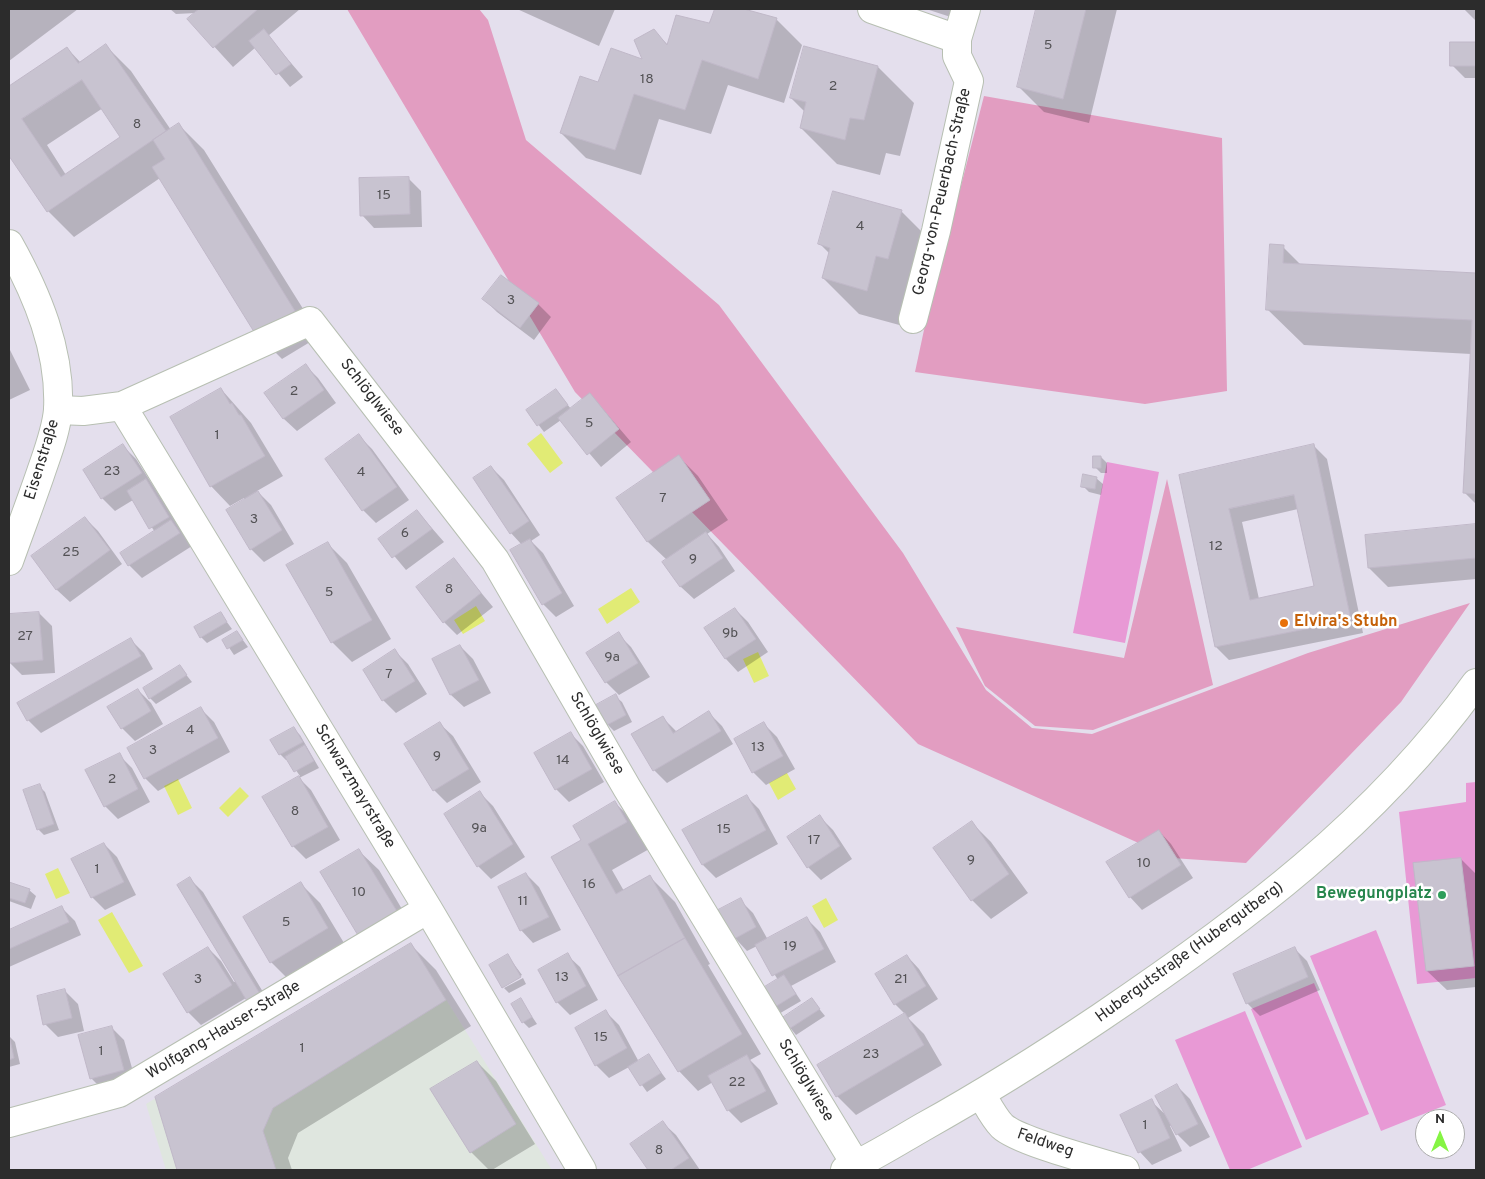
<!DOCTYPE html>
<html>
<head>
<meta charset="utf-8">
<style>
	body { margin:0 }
	#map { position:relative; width:1485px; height:1179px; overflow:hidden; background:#e4dfed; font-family:Overpass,sans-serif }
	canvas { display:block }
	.frame { position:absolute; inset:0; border:10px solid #2c2c2c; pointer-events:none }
	.north { position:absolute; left:1415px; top:1109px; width:50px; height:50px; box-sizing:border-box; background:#fff; border:1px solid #ababab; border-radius:50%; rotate:0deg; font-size:14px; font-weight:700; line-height:20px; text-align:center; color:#2c2c2c }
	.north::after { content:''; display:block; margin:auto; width:18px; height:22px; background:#85f444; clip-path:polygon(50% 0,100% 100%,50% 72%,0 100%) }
</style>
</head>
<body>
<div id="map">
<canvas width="1485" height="1179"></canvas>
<div class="frame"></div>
<div class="north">N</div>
</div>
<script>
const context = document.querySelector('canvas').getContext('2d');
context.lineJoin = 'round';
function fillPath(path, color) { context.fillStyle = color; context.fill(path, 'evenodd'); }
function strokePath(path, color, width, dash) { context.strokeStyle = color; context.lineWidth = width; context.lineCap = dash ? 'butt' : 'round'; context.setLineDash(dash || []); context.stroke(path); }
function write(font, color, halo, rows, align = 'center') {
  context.font = font + ' Overpass,sans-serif'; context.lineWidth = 5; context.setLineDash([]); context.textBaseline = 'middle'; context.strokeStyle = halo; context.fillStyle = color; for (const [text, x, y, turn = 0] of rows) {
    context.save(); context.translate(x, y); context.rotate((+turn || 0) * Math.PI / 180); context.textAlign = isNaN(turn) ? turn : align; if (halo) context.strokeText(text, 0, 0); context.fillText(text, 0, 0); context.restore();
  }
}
fillPath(new Path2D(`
	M411,943l141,227h-386l-20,-66z`), '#dfe6df');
fillPath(new Path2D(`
	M347,9h132l9,11 38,120 193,165 184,248 83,137 46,38 60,6 216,-81 162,-50 -69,99 -155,161 -74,-5 -254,-114 -343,-352z
	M984,96l238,42 5,253 -82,13 -230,-32 9,-42z
	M1167,479l46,206 -120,45 -58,-4 -50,-40 -29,-59 168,31z`), '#e29dc1');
fillPath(new Path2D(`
	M1107,462l52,10 -34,171 -52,-10z
	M1476,782v196l-59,6 -18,-172 67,-10v-19z
	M1376,930l70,175 -65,26 -71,-175z
	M1314,983l55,131 -63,26 -55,-131z
	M1245,1011l57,136 -55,23h-17l-55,-130z`), '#e899d5');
fillPath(new Path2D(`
	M541,433l22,30 -13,10 -23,-29z
	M631,588l9,14 -33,22 -9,-15z
	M476,606l9,15 -22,13 -9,-14z
	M758,652l11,24 -15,7 -11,-24z
	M787,773l9,16 -18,11 -9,-17z
	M178,779l14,29 -14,7 -14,-29z
	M240,787l9,9 -21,21 -9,-9z
	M58,868l12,25 -14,6 -11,-25z
	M826,898l12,22 -14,8 -12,-22z
	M112,912l31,54 -14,7 -31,-53z`), '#e1eb75');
fillPath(new Path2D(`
	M9,9h69l-69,52z
	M170,9h130l-32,27 35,41 -13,10 -34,-40 -23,20 -44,-48 7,-6 -20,1z
	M517,9h98l-16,37z
	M716,9h23l37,10 26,26 -18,58 -56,-18 -17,49 -52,-15 -18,56 -55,-17 -25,-25 38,-49 45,-23 10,-30 14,14 41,-21z
	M926,9h38l-4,11z
	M1037,9h80l-28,114 -45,-11 -26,-26z
	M1464,9h12v12z
	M1452,43h24v35h-11l-13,-13z
	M106,46l25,25 40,59 8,-5 25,25 116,186 -38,23 -25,-25 -97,-156 -86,59 -26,-26 -39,-58v-65l58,-40 14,15zM103,108l19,29 -56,38 -19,-30z
	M878,67l36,36 -14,53 -14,-3 -6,22 -43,-11 -36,-36 4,-16 -14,-14z
	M408,178l13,13 1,36 -48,1 -12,-13z
	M901,211l36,36 -34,79 -44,-12 -36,-36 7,-24 -10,-10z
	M1283,247l19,19 174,9v229l-12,-12 7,-138 -167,-9 -37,-36z
	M502,276l36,28 13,13 -17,23 -37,-28 -13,-13z
	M9,348l21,42 -21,10z
	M305,365l13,13 18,25 -39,28 -13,-12 -18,-25z
	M221,389l30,34 32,53 -26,15 14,14 23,39 -30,18 -13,-13 -7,-51 -14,8 -19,-20z
	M556,390l15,19 19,-15 41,48 -30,25 -40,-47 -17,12 -16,-21z
	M359,436l13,13 37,51 -33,23 -13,-13z
	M123,446l13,13 56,87 -50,32 -13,-13 26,-33 -22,-32 -18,11 -13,-13 -18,-28z
	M1314,446l13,13 36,174 -134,27 -13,-13 -36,-171zM1298,509l18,78 -57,12 -17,-77z
	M679,457l19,19 30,44 -21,14 12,13 16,24 -41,28 -13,-12 -14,-27 -19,-18 -30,-44z
	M1101,457l6,6v10h-6l-6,-6z
	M491,467l13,13 36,55 -9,6 12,12 31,53 -18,11 -13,-13 -21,-59 -11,-12z
	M1096,478l7,6 -2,11 -12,-3 -6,-6z
	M417,511l27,31 -38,28 -26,-31z
	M85,518l13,13 24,33 -52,38 -13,-12 -24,-34z
	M1476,526v53l-88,8 -19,-19 -3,-32z
	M328,544l19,19 44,76 -39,23 -20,-20z
	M454,560l39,47 -36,28 -13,-13z
	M735,609l13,13 20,30 -30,20 -12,-13 -20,-31z
	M39,613l13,13 3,47 -33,2 -13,-13v-47z
	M221,614l11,15 -25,14 -6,-6z
	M237,632l11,15 -14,8 -10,-15z
	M618,634l13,13 19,30 -31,18 -13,-13z
	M131,640l13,13 9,16 -112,64 -13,-13z
	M460,646l13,13 18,34 -27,14 -13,-12 -18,-35z
	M395,651l13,13 19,30 -31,19 -13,-13z
	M180,667l12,15 -36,22 -6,-6z
	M138,690l13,13 12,21 -28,17 -13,-13z
	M615,696l7,6 10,20 -18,9 -6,-6 -10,-20z
	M201,709l13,13 16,30 -72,39 -13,-13z
	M709,713l13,13 11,18 -66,39 -13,-13 -21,-35 29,-18 15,15z
	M440,724l13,12 28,46 -34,21 -13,-13z
	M764,724l13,13 18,32 -29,16 -13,-13 -18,-32z
	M294,729l6,6 19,33 -20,10 12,12 29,50 -34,19 -13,-13 -29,-49 36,-21 -12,-17 -2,1 -6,-6z
	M571,734l12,12 21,36 -35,20 -13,-13 -20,-35z
	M119,755l13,13 18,34 -32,17 -13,-13z
	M39,786l6,6 14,38 -15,5 -6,-6z
	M480,793l13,13 32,51 -34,22 -13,-13z
	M746,796l13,13 19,35 -62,34 -13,-13 -19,-35z
	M615,803l26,25 10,20 -39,22 12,21 26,-14 25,25 35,62 -2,1 53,89 -11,6 10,10 18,34 -37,19 -13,-13 -15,-28 -15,9 -19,-20 -97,-231z
	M820,817l13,13 19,29 -31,21 -13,-13z
	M972,823l19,19 37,51 -37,26 -19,-19z
	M1159,831l12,13 22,34 -51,32 -12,-13z
	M104,844l13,13 19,38 -31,15 -13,-13z
	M359,851l20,19 37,63 -37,22 -19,-19z
	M1461,859l15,15v113l-29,3 -20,-19z
	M526,874l13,13 22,43 -28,13 -12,-13z
	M190,879l13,13 69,115 -26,-9 -45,27 -13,-13 -23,-37 43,-27 13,13 13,21 2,-1z
	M9,883l20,7 7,6 -5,13 -22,-8z
	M301,884l19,19 27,45 -56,34 -20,-20 -27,-44z
	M740,900l13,13 15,27 39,-21 13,13 16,30 -45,24 10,15 -24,14 -6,-6 7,-29 -21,-34 -10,5 -12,-13z
	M62,908l13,13 6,14 -72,32v-36z
	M410,944l26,26 35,56 -173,107 -10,25 4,12h-113l-22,-72z
	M1294,948l13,13 13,29 -60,26 -13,-13z
	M567,955l13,12 18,33 -28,15 -13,-13 -18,-32z
	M508,956l14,19 -19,11z
	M907,956l12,13 19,30 -30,19 16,16 18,31 -86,50 -19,-19 69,-81 -11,-11 -18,-29z
	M523,978l3,6 -17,9 -5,-5z
	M65,991l13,13 6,27 -26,6 -13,-13z
	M521,1000l16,24 -8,4 -6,-6z
	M812,1000l13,16 -29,19 -13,-16z
	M606,1012l13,13 20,37 10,-6 17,23 -19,13 -18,-25 -20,11 -13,-13z
	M111,1027l13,13 12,42 -32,9 -13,-13z
	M9,1036l6,6 5,22 -11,3z
	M477,1062l19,19 39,63 -43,26h-3l-18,-18z
	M1177,1086l13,13 20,38 -20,10 -13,-13 -5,-9 -2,1 12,25 -30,14 -12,-13 11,-51 16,15z
	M663,1123l13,12 24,35h-50l-19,-26z`), '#0003');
const building = new Path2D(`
	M199,9h59l-45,39 -26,-29z
	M715,9h29l33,9 -19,61 -56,-19 -17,50 -51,-16 -19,56 -55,-17 20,-57 18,6 13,-34 31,11 -8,-19 20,-11 13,16 9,-30 33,8z
	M1036,9h50l-23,90 -46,-12z
	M264,29l27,35 -15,11 -27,-34z
	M1450,42h26v24h-26z
	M106,44l60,87 -119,81 -38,-56v-70l58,-39 11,16zM82,80l38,57 -59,40 -39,-58z
	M804,46l74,20 -14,54 -14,-2 -5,22 -45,-12 6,-26 -16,-4z
	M179,123l116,188 -39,24 -104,-168 13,-8 -12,-19z
	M409,177l1,37 -50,2 -1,-38z
	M833,191l69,19 -14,49 -12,-3 -9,35 -45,-13 8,-30 -12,-4z
	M1270,244l14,1 -1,18 193,10v221l-13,-1 9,-173 -206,-10z
	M501,275l38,28 -19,25 -38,-29z
	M306,364l18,26 -41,29 -19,-26z
	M221,388l9,16 2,-1 7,12h2l24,41 -55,31 -40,-70z
	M556,389l12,16 -31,21 -11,-16z
	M590,393l29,36 -32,26 -29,-37z
	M359,434l38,53 -35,24 -37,-52z
	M123,444l19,29 -41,26 -18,-29z
	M1314,444l37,176 -136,27 -36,-172zM1294,495l20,91 -64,14 -21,-91z
	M679,455l31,45 -63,42 -31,-44z
	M1093,456h8v12h-8z
	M491,466l38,55 -19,13 -37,-56z
	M1083,474l14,3 -2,12 -14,-2z
	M146,479l23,38 -20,12 -22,-38z
	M258,491l24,39 -32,20 -24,-40z
	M417,510l15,19 -40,29 -14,-19z
	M85,517l25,33 -54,40 -25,-34z
	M171,520l9,13 -52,33 -8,-13z
	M1476,524v34l-108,10 -3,-33z
	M706,532l17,26 -43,29 -18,-25z
	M530,539l32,54 -20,12 -32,-55z
	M328,542l44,78 -41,23 -45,-78z
	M454,558l27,35 -38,30 -27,-36z
	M735,608l21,31 -31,20 -21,-31z
	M39,612l4,48 -34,3v-49z
	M221,612l6,10 -27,16 -6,-11z
	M237,631l6,9 -16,9 -5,-9z
	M619,632l19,31 -33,20 -19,-30z
	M131,638l10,18 -114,65 -10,-18z
	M460,645l19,35 -29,15 -18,-36z
	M395,649l20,32 -33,20 -19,-31z
	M180,665l7,10 -38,24 -6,-11z
	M138,689l13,22 -30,18 -14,-22z
	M616,694l10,21 -19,10 -11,-20z
	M201,707l17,31 -74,41 -17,-31z
	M709,711l12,20 -68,40 -22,-37 32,-18 10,17z
	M440,722l29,47 -36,22 -29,-47z
	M764,722l19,34 -31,17 -18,-34z
	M294,727l9,15 -24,13 -9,-15z
	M571,732l21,37 -37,21 -21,-37z
	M305,745l9,16 -20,11 -9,-15z
	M120,753l18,36 -34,18 -19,-37z
	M299,776l29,51 -36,20 -30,-50z
	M40,784l14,40 -17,6 -14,-40z
	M480,791l33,53 -36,23 -33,-53z
	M747,795l19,35 -64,35 -20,-35z
	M615,801l12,21 -39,22 28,50 34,-19 35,63 -67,38 -67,-119 30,-17 -8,-14z
	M820,815l20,31 -33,22 -20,-31z
	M972,821l37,53 -38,27 -38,-53z
	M1159,830l22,35 -52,33 -23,-36z
	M104,843l20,39 -33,16 -20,-39z
	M359,849l39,64 -39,24 -39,-65z
	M1461,858l13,108 -48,5 -13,-108z
	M526,873l23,44 -29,14 -22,-44z
	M190,877l70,117 -13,7 -70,-116z
	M9,882l21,7 -5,14 -16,-5z
	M301,882l27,46 -58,35 -27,-46z
	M741,898l15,29 -22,12 -16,-29z
	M62,906l7,16 -60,27v-19z
	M807,917l17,32 -52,27 -17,-31z
	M685,938l57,96 -64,38 -60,-96z
	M411,943l35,57 -173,108 -10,23 13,39h-99l-22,-73z
	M208,947l24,38 -45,28 -24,-39z
	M1295,947l13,30 -62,27 -13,-30z
	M568,953l18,33 -30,17 -18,-33z
	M508,954l13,23 -19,11 -13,-23z
	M907,955l19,31 -32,19 -19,-31z
	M784,975l12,19 -26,16 -12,-19z
	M65,989l7,29 -29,7 -6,-29z
	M521,998l11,19 -10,6 -11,-19z
	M812,998l8,11 -31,20 -7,-11z
	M606,1010l21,38 -32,18 -20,-38z
	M905,1013l19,32 -88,52 -19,-32z
	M112,1026l12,44 -34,9 -12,-44z
	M9,1035l5,23 -5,2z
	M649,1054l12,19 -21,13 -12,-19z
	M747,1055l19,36 -39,20 -19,-35z
	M477,1061l39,63 -46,29 -40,-64z
	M1177,1084l21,40 -22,11 -21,-39z
	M1152,1099l18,39 -32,15 -18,-38z
	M663,1121l26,37 -18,12h-23l-18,-26z`);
fillPath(building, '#c8c3d0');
strokePath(building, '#c0b8c8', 1);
const street = new Path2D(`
	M872,9l85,30
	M913,319l23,-88 33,-150 -12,-25v-17l9,-30
	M122,406l306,503 154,261
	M58,410l25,1 39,-5 188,-85 185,239 132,228 232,382
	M981,1094c6,10 13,24 21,32 17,16 97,36 123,44
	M9,1123l110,-30 309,-184`);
const secondary = new Path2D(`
	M9,244c28,50 52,107 49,166 -2,22 -11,44 -18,65 -10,29 -21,58 -31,86
	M845,1170c27,-12 52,-28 78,-43 61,-34 120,-71 178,-110 142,-96 274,-194 375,-334`);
strokePath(street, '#b7bfb2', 30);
strokePath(secondary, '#b7bfb2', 30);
strokePath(street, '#fff', 28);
strokePath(secondary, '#fff', 28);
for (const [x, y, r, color] of [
	[1284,623,5,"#e8710a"],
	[1442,895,5,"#2e9e5b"]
]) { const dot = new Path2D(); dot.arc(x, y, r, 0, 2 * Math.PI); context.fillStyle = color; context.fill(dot); strokePath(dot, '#fff', 2); }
write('14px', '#535255', null, [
	["5",1048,46],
	["18",647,80],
	["2",833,87],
	["8",137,125],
	["15",384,196],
	["4",860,227],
	["3",511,301],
	["2",294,392],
	["5",589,424],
	["1",217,436],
	["23",112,472],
	["4",361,473],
	["7",663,499],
	["3",254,520],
	["6",405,534],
	["12",1216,547],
	["25",71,553],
	["9",693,560],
	["8",449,590],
	["5",329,593],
	["9b",730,634],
	["27",25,637],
	["9a",612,658],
	["7",389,675],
	["4",190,731],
	["13",758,748],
	["3",153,751],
	["9",437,757],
	["14",563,761],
	["2",112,780],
	["8",295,812],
	["9a",479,829],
	["15",724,830],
	["17",814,841],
	["9",971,861],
	["10",1144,864],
	["1",97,870],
	["16",589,885],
	["10",359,893],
	["11",523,902],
	["5",286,923],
	["19",790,947],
	["13",562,978],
	["3",198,980],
	["21",901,980],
	["15",601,1038],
	["1",302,1049],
	["1",101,1052],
	["23",871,1055],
	["22",737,1083],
	["1",1145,1126],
	["8",659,1151]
]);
write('16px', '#2c2c2c', '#fff', [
	["Georg-von-Peuerbach-Straße",943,192,-77],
	["Schlöglwiese",371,398,52],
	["Eisenstraße",43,460,-73],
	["Schlöglwiese",596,734,60],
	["Schwarzmayrstraße",354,787,59],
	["Hubergutstraße (Hubergutberg)",1190,953,-36],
	["Wolfgang-Hauser-Straße",224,1031,-31],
	["Schlöglwiese",805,1081,59],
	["Feldweg",1045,1144,19]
]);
write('bold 16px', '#c56008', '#fff', [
	["Elvira's Stubn",1294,623]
], 'left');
write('bold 16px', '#27864d', '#fff', [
	["Bewegungplatz",1432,895]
], 'right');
</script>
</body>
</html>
